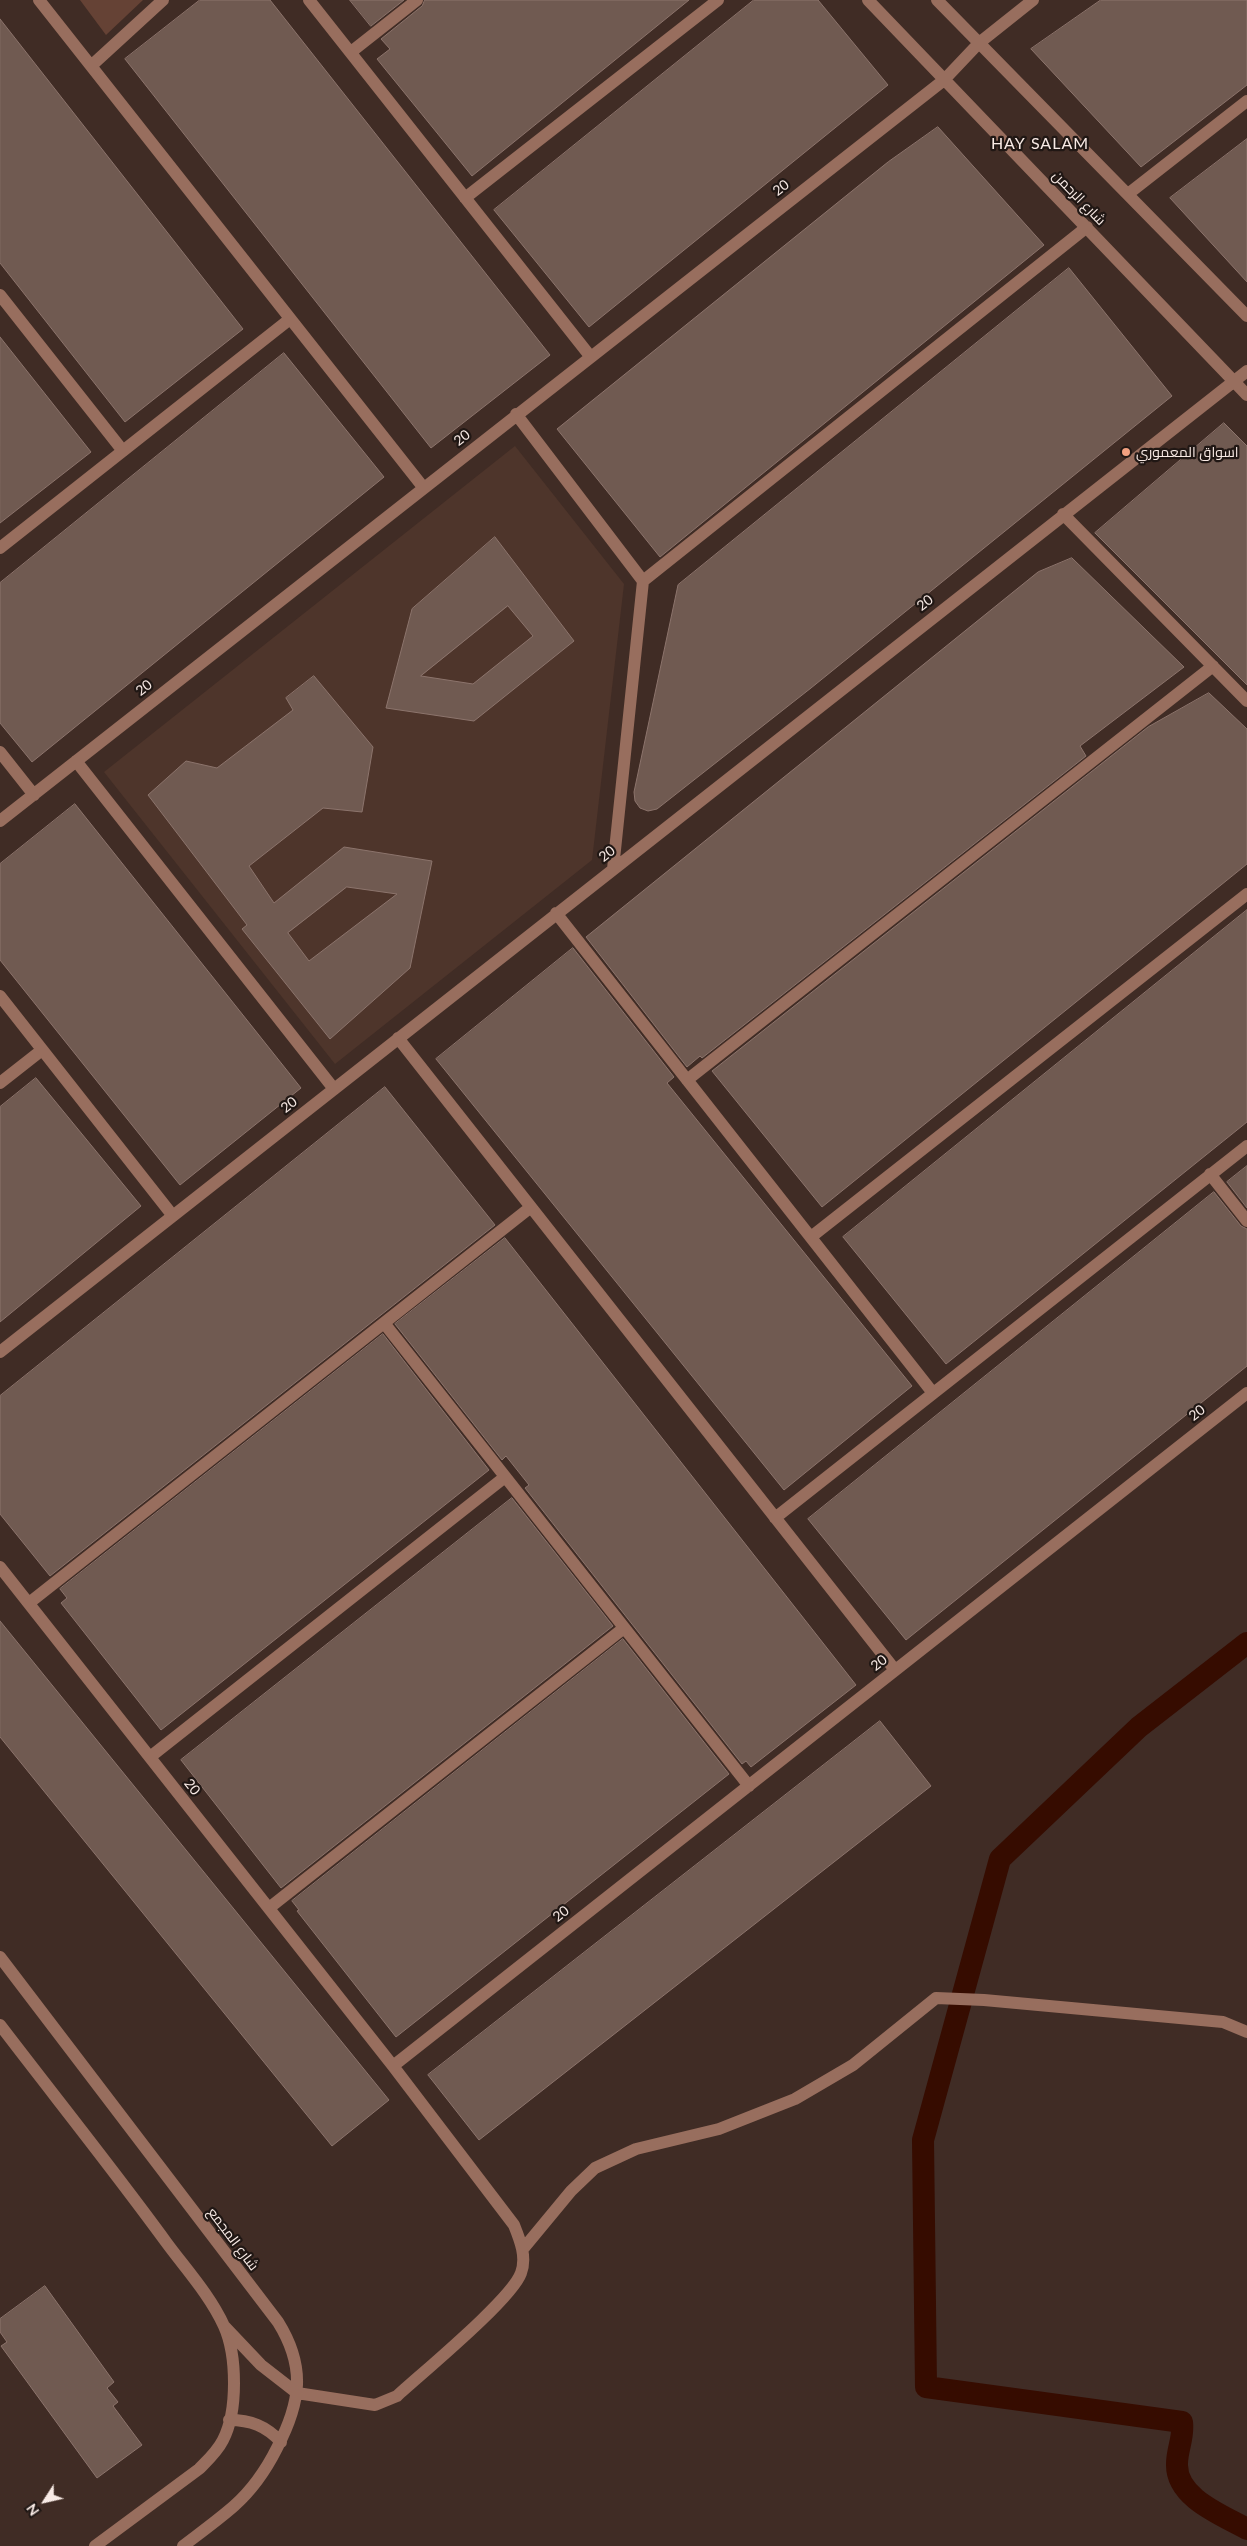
<!DOCTYPE html>
<html>
<head>
<meta charset="utf-8">
<style>
	body { margin:0 }
	#map { position:relative; width:1247px; height:2546px; overflow:hidden; background:#402c25; font-family:Lato,sans-serif }
	canvas { display:block }
	.north { position:absolute; left:20px; top:2476px; width:50px; height:50px; -webkit-text-stroke:4px #201714; paint-order:stroke; rotate:235deg; font-size:14px; font-weight:700; line-height:20px; text-align:center; color:#f8eae5 }
	.north::after { content:''; display:block; margin:auto; width:18px; height:22px; background:#f8eae5; clip-path:polygon(50% 0,100% 100%,50% 72%,0 100%) }
</style>
</head>
<body>
<div id="map">
<canvas width="1247" height="2546"></canvas>
<div class="north">N</div>
</div>
<script>
const context = document.querySelector('canvas').getContext('2d');
context.lineJoin = 'round';
function fillPath(path, color) { context.fillStyle = color; context.fill(path, 'evenodd'); }
function strokePath(path, color, width, dash) { context.strokeStyle = color; context.lineWidth = width; context.lineCap = dash ? 'butt' : 'round'; context.setLineDash(dash || []); context.stroke(path); }
function write(font, color, halo, rows, align = 'center') {
  context.font = font + ' Lato,Cairo,sans-serif'; context.lineWidth = 4.5; context.setLineDash([]); context.textBaseline = 'middle'; context.strokeStyle = halo; context.fillStyle = color; for (const [text, x, y, turn = 0] of rows) {
    context.save(); context.translate(x, y); context.rotate((+turn || 0) * Math.PI / 180); context.textAlign = isNaN(turn) ? turn : align; if (halo) context.strokeText(text, 0, 0); context.fillText(text, 0, 0); context.restore();
  }
}
fillPath(new Path2D(`
	M515,446l109,138 -32,276 -257,204 -231,-292z`), '#4e352b');
fillPath(new Path2D(`
	M80,0h63l-37,35z`), '#654235');
strokePath(new Path2D(`
	M1247,1643l-108,84 -139,132 -77,281 3,247 256,35c2,16 -5,27 -5,42 -1,34 45,51 70,65`), '#360c00', 22);
const building = new Path2D(`
	M200,0h70l280,355 -119,93 -306,-389z
	M350,0h54l-33,26z
	M425,0h264l-217,176 -95,-117 13,-10 -9,-10 41,-33z
	M754,0h64l70,85 -299,242 -95,-117z
	M1101,0h146v85l-106,82 -110,-118z
	M0,19l243,310 -118,93 -125,-159z
	M938,127l106,118 -384,312 -103,-128 331,-267z
	M1247,139v143l-77,-84z
	M1069,268l103,128 -361,292 -154,121 -9,2 -8,-3 -5,-7 -1,-9 44,-207z
	M0,337l91,115 -91,71z
	M284,353l100,124 -352,285 -32,-39v-140z
	M1224,423l23,23v239l-152,-152z
	M495,537l79,104 -100,80 -88,-13 26,-99zM508,606l25,30 -60,48 -52,-8z
	M1072,558l112,109 -104,79 6,10 -384,302 -2,-2 -13,11 -101,-130 452,-365z
	M314,676l59,71 -11,65 -39,-4 -74,58 25,37 70,-56 88,14 -22,107 -80,71 -88,-110 5,-4 -99,-130 38,-34 31,7 76,-58 -7,-12zM347,887l50,7 -88,67 -21,-28z
	M1209,693l38,36v135l-425,343 -110,-136 436,-344z
	M75,804l226,284 -121,97 -180,-225v-96z
	M1247,910v212l-301,242 -103,-127z
	M573,948l101,129 -7,6 245,303 -128,104 -348,-431z
	M36,1078l105,128 -141,116v-215z
	M385,1087l110,138 -445,351 -50,-62v-118z
	M1247,1166v42l-20,-26z
	M1214,1192l27,34 6,3v137l-341,274 -98,-121z
	M505,1238l351,447 -105,82 -5,-6 -4,3 -217,-276 4,-3 -23,-29 -4,4 -107,-136z
	M383,1334l106,136 -328,260 -100,-127 6,-5 -7,-9z
	M512,1498l101,128 -332,262 -100,-128z
	M0,1621l389,479 -57,46 -332,-409z
	M623,1639l106,135 -333,263 -99,-126 2,-1 -7,-9z
	M880,1721l51,65 -452,354 -51,-65z
	M45,2286l69,96 -7,6 11,14 -5,4 29,39 -45,33 -96,-132 6,-4 -7,-10v-13z`);
fillPath(building, '#705a51');
strokePath(building, '#8c746c', 1);
strokePath(new Path2D(`
	M39,0l384,487
	M309,0l281,356
	M868,0l379,395
	M937,0l310,316
	M351,52l66,-52
	M91,66l72,-66
	M1128,194l119,-93
	M465,198l253,-198
	M0,295l123,156
	M516,414l127,167 -30,288
	M1063,514l184,187
	M0,548l290,-229
	M643,581l444,-354
	M0,752l34,43
	M76,761l258,328
	M0,821l944,-741 35,-37 54,-43
	M556,913l377,480
	M0,996l173,220
	M398,1038l497,632
	M687,1080l526,-414
	M0,1083l42,-33
	M1210,1174l37,47
	M811,1237l436,-343
	M384,1323l365,463
	M0,1352l1247,-981
	M775,1518l472,-372
	M0,1567l393,499 121,159c6,15 13,32 7,48 -9,26 -99,100 -124,123l-22,9 -78,-12 -36,-28 -37,-39
	M29,1603l502,-396
	M150,1757l355,-280
	M269,1908l355,-280
	M0,1957l278,365c28,45 23,80 -1,126 -11,22 -25,42 -43,58 -16,14 -34,27 -51,40
	M0,2025c55,72 112,143 166,217 19,26 44,53 58,84 13,29 14,85 -1,114 -6,12 -15,20 -24,29l-104,77
	M393,2066l854,-673
	M523,2249l48,-58 24,-23 41,-19 83,-20 76,-30 58,-34 83,-67 48,2 239,22 24,10
	M229,2420c22,0 37,6 52,22`), '#986e5e', 12);
for (const [x, y, r, color] of [
	[1126,452,5,"#f2a080"]
]) { const dot = new Path2D(); dot.arc(x, y, r, 0, 2 * Math.PI); context.fillStyle = color; context.fill(dot); strokePath(dot, '#201714', 2); }
write('14px', '#f8eae5', '#201714', [
	["20",781,188,-38],
	["شارع الرحمن",1079,198,46],
	["20",462,438,-38],
	["20",925,603,-38],
	["20",144,688,-38],
	["20",607,854,-38],
	["20",289,1105,-38],
	["20",1197,1413,-38],
	["20",879,1663,-38],
	["20",192,1787,52],
	["20",561,1914,-38],
	["شارع المجمع",233,2239,53]
]);
write('14px', '#f8eae5', '#201714', [
	["اسواق المعموري",1136,452]
], 'left');
context.letterSpacing = '1px';
write('16px', '#f8eae5', '#201714', [
	["HAY SALAM",1040,144]
]);
context.letterSpacing = '0px';
</script>
</body>
</html>
